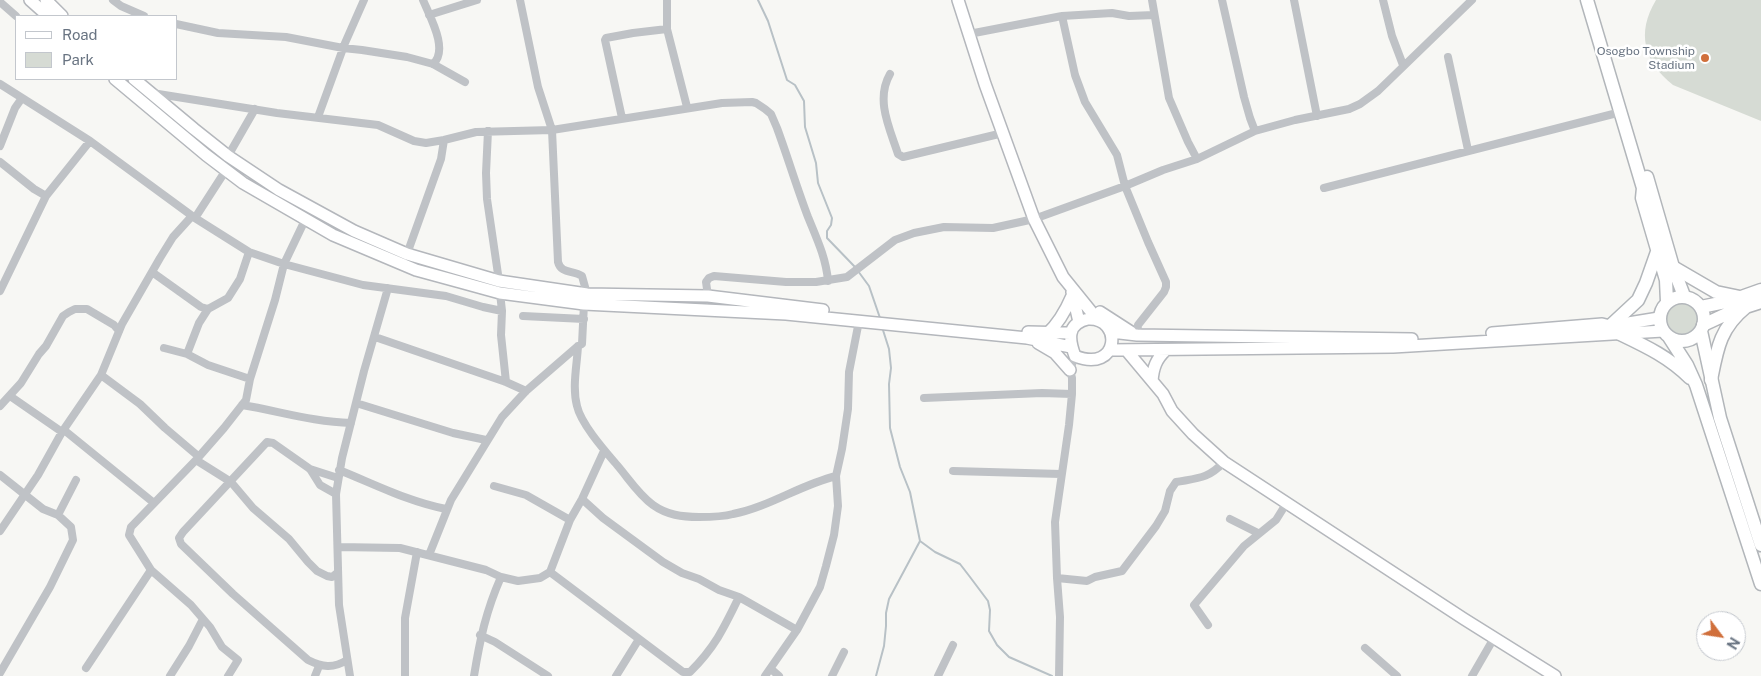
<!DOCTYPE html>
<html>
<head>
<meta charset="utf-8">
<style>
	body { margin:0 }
	#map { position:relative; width:1761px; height:676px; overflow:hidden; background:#f7f7f4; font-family:"Public Sans",sans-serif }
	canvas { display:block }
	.legend { position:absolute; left:15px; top:15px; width:162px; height:65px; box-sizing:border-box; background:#fff; border:1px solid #c3c7cd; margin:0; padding:6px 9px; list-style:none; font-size:15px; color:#697482 }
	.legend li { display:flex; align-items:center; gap:10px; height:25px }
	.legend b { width:25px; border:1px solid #c3c7cd }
	.north { position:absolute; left:1696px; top:611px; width:50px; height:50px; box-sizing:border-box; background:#fff; border:1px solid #c3c7cd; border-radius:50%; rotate:121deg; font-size:14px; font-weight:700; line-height:20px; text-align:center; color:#697482 }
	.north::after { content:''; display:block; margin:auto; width:18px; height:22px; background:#d06f3b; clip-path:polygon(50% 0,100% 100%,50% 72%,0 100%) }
</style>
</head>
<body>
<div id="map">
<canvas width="1761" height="676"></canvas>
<ul class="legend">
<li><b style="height:6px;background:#fff"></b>Road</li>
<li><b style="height:14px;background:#d6dbd4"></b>Park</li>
</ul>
<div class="north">N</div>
</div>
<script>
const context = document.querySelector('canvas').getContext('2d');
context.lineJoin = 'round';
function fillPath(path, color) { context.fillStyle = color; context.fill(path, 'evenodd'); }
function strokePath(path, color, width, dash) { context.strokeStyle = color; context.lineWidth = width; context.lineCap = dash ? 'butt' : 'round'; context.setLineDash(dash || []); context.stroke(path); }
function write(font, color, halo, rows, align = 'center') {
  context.font = font + ' "Public Sans",sans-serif'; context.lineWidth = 5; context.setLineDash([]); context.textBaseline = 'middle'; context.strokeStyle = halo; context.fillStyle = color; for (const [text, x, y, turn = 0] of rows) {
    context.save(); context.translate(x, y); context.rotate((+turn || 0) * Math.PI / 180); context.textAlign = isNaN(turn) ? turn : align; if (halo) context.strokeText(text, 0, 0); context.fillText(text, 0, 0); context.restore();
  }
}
fillPath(new Path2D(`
	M1656,0h105v121l-88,-36c-29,-23 -37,-52 -17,-85z
	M1663 318a18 18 0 1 1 36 0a18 18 0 1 1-36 0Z`), '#d6dbd4');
strokePath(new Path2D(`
	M758,0l10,21 19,59 8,5 9,16 1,26 11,36 2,20 14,35 -1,7 -4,6v7l28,29
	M858,271l11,15 11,32
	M882,327l7,22 2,19 -2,16 1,44 10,39 10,25 10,49 15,11 25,12 10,13 18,24 2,9 -1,21 8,14 12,12 43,19
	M876,676l8,-30 2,-20v-13l3,-14 31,-58`), '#b8c1c6', 2);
const secondary = new Path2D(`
	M30,0l18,16
	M46,0l16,16
	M958,0l27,84 49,135 29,58 34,42
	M115,79l91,76 37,28 90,52 83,35 44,12 40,11 84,11 202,10 241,24 44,9
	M134,79l60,50 34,27 51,34 75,41 53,23 92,27 88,13 121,2 115,14
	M1072,292l7,30
	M1100,312l31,20
	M1088,319c35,-2 32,55 -13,37 -6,-16 -9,-32 13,-37z
	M1028,332l43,1
	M1111,332l26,3 275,4
	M1492,333l110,-9 8,2 49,-8
	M1047,334c12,-11 19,-24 25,-38
	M1038,343l17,10 15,17
	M1109,350l284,-3 270,-16
	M1127,351l36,43 9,17 21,23 31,28 240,157 91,57
	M1152,381c1,-13 4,-22 14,-31`);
const primary = new Path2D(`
	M1587,0l56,188 -1,10 24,82 1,22
	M1647,177l26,90 11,29
	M1660 319a22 22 0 1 1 44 0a22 22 0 1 1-44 0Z
	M1610,326l28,-26 8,-17 12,-34
	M1701,331l19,87 41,127
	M1616,332c27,13 52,24 74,46
	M1669,337l18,28 9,20 65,199`);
const trunk = new Path2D(`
	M1673,267l43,25 24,5
	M1701,307l29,-6 31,-11
	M1703,325l30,-14 28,-9
	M1711,380c6,-31 9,-52 35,-73`);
strokePath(secondary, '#b4b7bc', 14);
strokePath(primary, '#b2b6ba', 15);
strokePath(trunk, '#b2b5b9', 15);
strokePath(new Path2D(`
	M113,0l8,6 23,10
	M423,0c7,17 26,50 10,64
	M520,0l18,87 14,43 6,132c3,12 15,8 24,14l5,18
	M667,0v29l20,78
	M1152,0l17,98 19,44 9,17
	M1222,0l22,97 6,21 5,13
	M1294,0l23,116
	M1383,0l9,36 11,29
	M0,2l16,14
	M429,15l48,-15
	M1062,16l13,59 10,27 32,53 8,31 23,56 18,40v5l-2,5 -26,33 -1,10
	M176,24l42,9 68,4 57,11 19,2 45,7 26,7 32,18
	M969,34l93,-18 50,-3 17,3 25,-1
	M1448,57l20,93
	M890,74c-15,26 0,55 8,80l5,3 100,-24
	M0,84l90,57 105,77 54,34 35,12 79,21 83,11 37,11 19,4
	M152,93l125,20 101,12 36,16 12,2 18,-3 32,-8 76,-2 170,-27 30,-1 4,1 9,6 6,5 6,14c11,30 20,60 31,89 9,22 18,41 20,64
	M318,117l27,-74 19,-43
	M622,118l-17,-78 1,-2 27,-5 34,-4
	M488,131l-2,42 1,26 12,82
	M0,146l15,-38 7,-10
	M228,156l27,-47
	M0,162l34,27 12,7
	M1324,188l297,-76
	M195,218l31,-48
	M407,254l34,-95 3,-19
	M152,272l49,35 7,2
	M0,291l46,-95 44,-55
	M500,293l2,18 -1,24 5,47
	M708,296l-2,-14 3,-4 5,-2 72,6h30l31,-5 48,-37 19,-7 30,-6 49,1 41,-9 91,-33 38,-16 34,-11 58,-28 40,-11 54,-11 11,-5 18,-13 94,-91
	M523,316l61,3
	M375,337l131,45 20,9
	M578,346c-1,19 -6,41 -1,60 4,18 28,45 40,59 12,14 21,29 36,40 14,10 29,12 46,12 12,0 23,0 34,-3 36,-7 67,-29 103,-38
	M164,348l23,6 21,11 42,14
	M187,354l12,-31 9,-14 20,-11 12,-19 9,-27
	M101,375l39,29 25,24 33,28
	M10,396l52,36
	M924,398l118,-5 30,1
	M356,403l97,30 33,7
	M242,405c37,6 71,17 109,18
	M0,406l21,-23 18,-29 7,-8 17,-30 6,-4 6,-3h12l27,16 5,6
	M64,430l90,73
	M196,460l35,22 22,26 36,31 19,23 9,9 10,5 5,1 5,-4
	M310,469l28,9
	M339,470c35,14 70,32 107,39
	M953,471l108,3
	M0,475l43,34 15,6 13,12 2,13 -23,47 -50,86
	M494,486l32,9 44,25
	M336,494l-16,-9 -10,-16 -37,-26 -6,-1 -84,90 -4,6 2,6 52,50 75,66c14,7 25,9 39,0
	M582,499l21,19 60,44 19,11 17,6 20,11 20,7 58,33
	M58,515l18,-35
	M1230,519l28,14
	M0,531l38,-56 24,-43 39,-57 21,-51 38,-66 13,-21 19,-21
	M338,547l62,1 86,22 15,7 17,4 22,-3 10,-6 20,-52 12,-21 22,-48
	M429,555l22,-55 51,-83 24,-26 52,-45 4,-2 2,-40
	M550,572l133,100h7c25,-25 34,-44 49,-75
	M1057,578l30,3 8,-4 27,-6 34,-45 9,-15 5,-20 6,-9c22,-4 32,-3 48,-20
	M1208,625l-14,-20 50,-59 32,-26 10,-16
	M480,635l15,7 53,34
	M1365,648l32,28
	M86,668l65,-98
	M771,669l8,7
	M170,676l19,-30 14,-27
	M228,676l10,-16 -16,-13 -12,-20 -19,-22 -40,-35 -22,-35 2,-8 65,-67 28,-32 22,-28 4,-21 25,-79 9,-36 21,-44
	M315,676l4,-10
	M350,676l-11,-71 -3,-111 6,-36 22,-87 24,-83
	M405,676v-58l12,-66
	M474,676c6,-37 12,-65 27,-99
	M616,676l23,-37
	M765,676l32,-46 23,-43 6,-21 8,-31 4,-29 -2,-30 6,-27 6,-40 1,-37 10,-51
	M832,676l12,-24
	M938,676l15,-31
	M1059,676l1,-59 -3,-39 -2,-56 14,-97 3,-31v-16l-2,-8 5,-14
	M1472,676l22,-38`), '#bfc2c6', 8);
strokePath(secondary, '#fff', 11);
strokePath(primary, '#fff', 12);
strokePath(trunk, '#fff', 12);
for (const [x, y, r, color] of [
	[1705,58,5,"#d06f3b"]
]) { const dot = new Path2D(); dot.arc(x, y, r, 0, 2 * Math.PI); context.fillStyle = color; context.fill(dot); strokePath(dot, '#fff', 2); }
write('12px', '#697482', '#fff', [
	["Osogbo Township",1695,51],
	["Stadium",1695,65]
], 'right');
</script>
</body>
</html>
